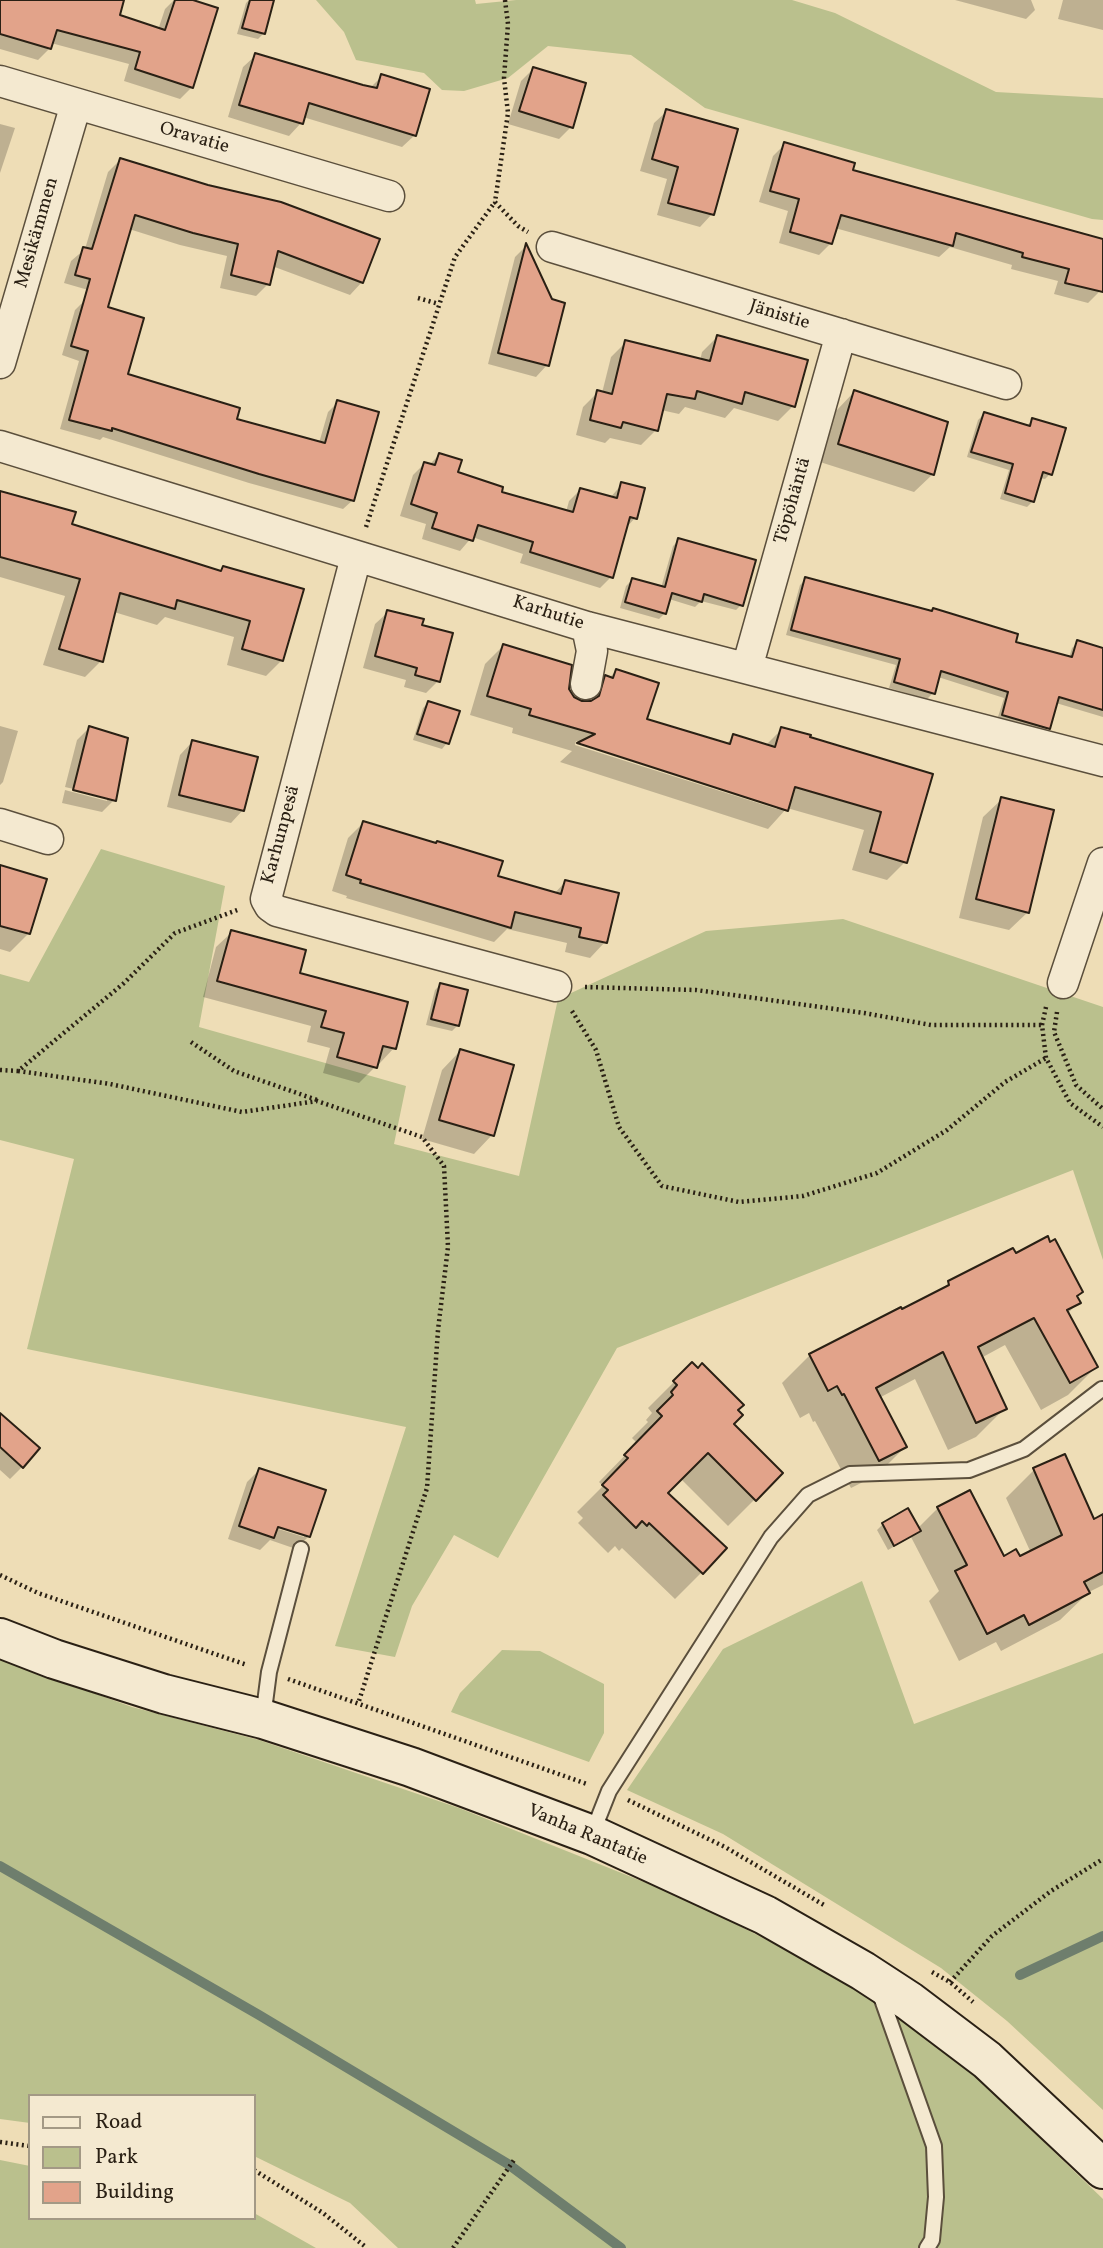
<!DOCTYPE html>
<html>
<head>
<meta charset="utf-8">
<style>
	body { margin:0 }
	#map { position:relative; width:1103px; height:2248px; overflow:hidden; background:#eeddb6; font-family:Vollkorn,serif }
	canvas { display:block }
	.legend { position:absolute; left:28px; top:2094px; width:228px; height:126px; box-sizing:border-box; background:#f4e9d0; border:2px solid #a39985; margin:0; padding:9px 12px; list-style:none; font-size:21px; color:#2a2014 }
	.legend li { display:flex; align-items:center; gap:14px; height:35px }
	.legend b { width:35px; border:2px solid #a39985 }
</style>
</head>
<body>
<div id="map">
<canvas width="1103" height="2248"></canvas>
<ul class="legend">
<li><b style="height:9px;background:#f4e9d0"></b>Road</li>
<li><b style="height:19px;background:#bac08d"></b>Park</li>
<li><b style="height:19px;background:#e2a38a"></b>Building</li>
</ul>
</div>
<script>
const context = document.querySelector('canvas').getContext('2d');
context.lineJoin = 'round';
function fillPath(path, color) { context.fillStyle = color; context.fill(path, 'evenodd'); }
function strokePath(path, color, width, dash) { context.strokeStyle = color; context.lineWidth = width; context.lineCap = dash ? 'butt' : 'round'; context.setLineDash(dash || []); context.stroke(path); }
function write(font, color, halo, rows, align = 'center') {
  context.font = font + ' Vollkorn,serif'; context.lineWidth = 5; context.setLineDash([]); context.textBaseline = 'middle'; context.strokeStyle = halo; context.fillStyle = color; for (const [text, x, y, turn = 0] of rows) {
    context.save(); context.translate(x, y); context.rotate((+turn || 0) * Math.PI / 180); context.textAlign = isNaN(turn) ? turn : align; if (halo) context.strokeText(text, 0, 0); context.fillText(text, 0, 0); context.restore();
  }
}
fillPath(new Path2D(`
	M316,0h159l1,4 40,-4h276l43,13 161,79 107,6v122l-11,-1 -387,-111 -74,-53 -83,-9 -40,32 -44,13 -22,-1 -18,-17 -68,-13 -12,-28z
	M101,849l124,37 -26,141 207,59 -12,58 125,32 39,-177 148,-68 137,-12 260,88v253l-30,-90 -456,178 -119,210 -44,-23 -42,71 -17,51 -60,-11 71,-219 -379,-78 47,-190 -74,-19v-166l29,8z
	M862,1581l52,143 189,-71v457l-96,-89 -66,-53 -218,-134 -96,-44 96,-141z
	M502,1650l38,1 64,33v49l-15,29 -138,-50 9,-19z
	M0,1659l132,48 127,33 200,68 235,94 220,115 189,182v49h-705l-48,-45 -96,-47v-60h-224v27l-30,-4z
	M0,2160l30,6v52h224v-5l62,35h-316z`), '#bac08d');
fillPath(new Path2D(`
	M0,0h62l96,30 7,-21 9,-9h13l5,87 -12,12 -56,-18 5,-17 -78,-21 -1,5 -12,12 -38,-11z
	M249,0h12l3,33 -6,6 -21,-5 9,-31z
	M955,0h76l4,10 -9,9z
	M1063,0h40v30l-45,-11z
	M256,55l114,33 12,-12 33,59 -13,12 -99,-30 -2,6 -12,13 -61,-19 15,-50z
	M533,69l38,58 -12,12 -51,-15 13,-43z
	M667,111l45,103 -12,13 -43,-12 10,-36 -27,-8 14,-48z
	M0,124l15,4 -15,45z
	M785,144l66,28 252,68v37l-3,14 -12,12 -34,-9 4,-13 -47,-12 1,-4 -62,-18 -11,10 -104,-29 -4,15 -12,12 -40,-12 9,-32 -29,-9 14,-46z
	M120,160l242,122 -12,13 -78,-29 -4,18 -12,12 -36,-8 7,-32 -47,-11 -51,-16 -27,65 -38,-11 7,-22 14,-12 23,-77z
	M526,246l21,119 -11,12 -48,-13 27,-107z
	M85,300l21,8 20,67 109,45 84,23 9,-31 10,-10 15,98 -10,9 -94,-26 -146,-46 -3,3 -40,-11 19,-68 -17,-6 13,-45z
	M717,337l76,69 -15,15 -44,-13 -9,10 -40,-11 -6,7 -18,-4 -5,20 -15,15 -31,-7 -5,5 -29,-8 7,-28 15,-15 4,1 9,-36 15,-15 74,19 2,-9z
	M854,392l79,82 -19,18 -94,-30 16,-51z
	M984,414l42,12 7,-6 17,54 -5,5 -5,-1 -7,23 -6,6 -27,-8 9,-29 -42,-13 11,-37z
	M439,455l17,18 44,21 66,18 3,-11 11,-11 30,8 12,-14 13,34 -10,11 -14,48 -11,11 -80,-25 3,-9 -51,-17 -12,14 -38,-12 4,-15 -26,-8 13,-41 11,-11 5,1z
	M0,493l70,32 149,47 4,-4 59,92 -16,16 -39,-11 7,-28 -69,-20 -8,8 -43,-13 -13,49 -16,16 -42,-12 22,-69 -65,-19z
	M679,540l62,65 -5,5 -35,-9 -6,6 -26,-8 -4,14 -6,6 -39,-11 6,-22 6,-6 29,8 12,-42z
	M806,579l263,79 3,-10 6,-6 25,8v67l-47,-14 -7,25 -6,5 -46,-13 7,-22 -66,-21 -5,16 -6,6 -38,-11 7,-23 -110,-30 14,-50z
	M388,612l50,69 -12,12 -22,-6 2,-7 -43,-12 12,-44z
	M503,646l65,44 5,8 12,5 2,-7 19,-19 3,1 7,-7 29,49 80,25 9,-9 31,10 17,-17 149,46 -26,87 -18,18 -35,-10 12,-40 -77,-22 -19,21 -208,-67 12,-11 -60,-18 1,-5 -43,-13 15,-51zM576,741l201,65v3l-202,-64z
	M428,703l19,40 -5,6 -29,-9 10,-32z
	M0,726l18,5 -15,51 -3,3z
	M89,728l25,72 -12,12 -40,-9 3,-13 42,11v-4l-42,-10 12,-47z
	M192,742l51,68 -12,13 -64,-16 13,-52z
	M1002,799l26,113 -19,18 -50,-12 24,-101z
	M363,823l133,54 58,17 11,-12 40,60 -15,16 -25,-6 2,-9 -60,-14 -13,13 -148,-44 1,-2 -15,-5 16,-53z
	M0,866l28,68 -18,18 -10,-3z
	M232,932l66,42 96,74 -15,16 -3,-1 -1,4 -16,16 -36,-10 7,-25 -23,-6 4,-16 -108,-29 13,-50z
	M441,984l17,41 -6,6 -26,-6 9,-35z
	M460,1051l32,84 -18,19 -52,-15 20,-69z
	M1015,1256l66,36 -5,5 3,5 -12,12 29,53 -28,28 -27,15 -36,-65 -24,13 24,50 -29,29 -28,13 -33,-71 -36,19 26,49 -28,28 -26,13 -36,-67 -2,1 -4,-9 -9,5 -18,-35 28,-28 130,-63 9,-9z
	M692,1364l43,46 -4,14 50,49 -53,53 -48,-48 -14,15 36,79 -27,27 -53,-51 -3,3 -4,-5 -7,7 -30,-30 5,-5 -6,-6 26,-26 -4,-4 38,-39 -5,-5 16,-16 -2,-2 6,-7 -4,-5z
	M0,1415l22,52 -12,12 -10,-9z
	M1064,1456l29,65 10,-5v69l-14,7 -29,28 -59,31 -5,-9 -37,19 -30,-60 10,-10 -28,-54 -23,13 -11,-20 6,-6 34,5 21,-21 65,50 16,1 12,-6 -25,-55 28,-28z
	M259,1470l65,22 -16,45 -12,12 -26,-9 -10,10 -32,-11 19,-57zM270,1522l34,12v3l-35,-11z`), '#0003');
strokePath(new Path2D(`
	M0,1866l259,149 249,149
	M1020,1975l83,-39
	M512,2167l109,81`), '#6e7e6d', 10);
const building = new Path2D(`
	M0,0h124l-4,15 45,15 10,-30h18l25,8 -25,80 -58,-19 5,-17 -83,-22 -6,19 -51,-15z
	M250,0h24l-9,34 -23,-6z
	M255,53l108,32 14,3 4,-14 49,15 -14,47 -107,-33 -6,21 -64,-19z
	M533,67l53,16 -13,45 -54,-17z
	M666,109l72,20 -24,86 -46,-12 10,-36 -26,-8z
	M784,142l71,21 -2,7 250,69v53l-38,-9 4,-14 -47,-12 1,-4 -67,-20 -3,13 -112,-31 -9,29 -42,-12 9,-33 -29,-8z
	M120,158l88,27 73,17 99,37 -17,44 -85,-32 -8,34 -39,-10 7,-31 -45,-11 -58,-18 -27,92 36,11 -16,56 112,34 -3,11 88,24 12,-43 42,12 -25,89 -95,-27 -147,-46v3l-43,-11 19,-69 -17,-5 19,-67 -15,-4 8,-28 9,2z
	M526,243l26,56 13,4 -16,63 -51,-13z
	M717,335l91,25 -13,47 -50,-15 -3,12 -45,-13 -2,8 -28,-5 -9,37 -35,-9 -2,6 -31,-8 7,-30 15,4 13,-54 85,21z
	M854,390l94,32 -14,53 -96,-31z
	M984,412l46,14 2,-8 34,10 -14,47 -9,-3 -9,30 -29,-9 8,-29 -42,-12z
	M439,453l23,7 -4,12 45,15 -1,5 71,20 7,-24 37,10 4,-16 24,6 -8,31 -7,-2 -17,61 -83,-26 3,-10 -55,-17 -5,16 -41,-13 5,-15 -26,-9 13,-42 11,3z
	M0,491l76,21 -4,12 149,47 2,-5 81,23 -21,72 -41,-12 8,-28 -73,-21 -2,9 -55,-16 -17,69 -44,-13 21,-70 -80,-22z
	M678,538l78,22 -13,46 -39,-12 -2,8 -30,-9 -6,21 -41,-12 7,-24 33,9z
	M805,577l127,34 1,-3 85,26 -2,8 56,15 5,-17 26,8v62l-44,-13 -9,32 -48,-14 6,-23 -67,-21 -6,23 -41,-12 6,-23 -109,-29z
	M387,610l37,9 -2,6 31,8 -13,49 -25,-7 2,-7 -42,-12z
	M503,644l69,21 -3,24 5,8 8,4h9l8,-5 6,-21 8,3 3,-9 43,14 -12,36 83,25 3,-10 42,13 6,-20 30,8 -1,2 123,37 -26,89 -37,-11 11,-40 -86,-25 -7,24 -211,-68 18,-9 -66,-19 2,-6 -44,-13z
	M428,701l32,10 -11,33 -32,-10z
	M89,726l39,12 -12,63 -43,-11z
	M192,740l66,17 -14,54 -65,-16z
	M1001,797l53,13 -25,103 -53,-14z
	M363,821l73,22 1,-2 66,20 -5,15 63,18 4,-14 54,13 -12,50 -28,-6 2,-9 -66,-16 -4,16 -151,-45 1,-3 -15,-5z
	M0,865l47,14 -17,55 -30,-8z
	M231,930l75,20 -6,23 108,29 -12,47 -13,-3 -6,22 -40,-11 7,-24 -23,-6 5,-16 -109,-30z
	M440,983l28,7 -9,36 -28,-7z
	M460,1049l54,16 -20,71 -55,-16z
	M1048,1236l2,6 5,-3 28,53 -6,4 4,7 -14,7 31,57 -28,16 -36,-65 -56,29 29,62 -31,14 -33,-71 -67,36 31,59 -28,14 -35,-67 -2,1 -5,-9 -9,5 -19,-37 92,-47 1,2 47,-24 -1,-4 65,-33 3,5z
	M692,1362l6,6 4,-5 42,42 -6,5 5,5 -9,9 49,49 -27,28 -48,-48 -40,40 59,55 -24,26 -54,-51 -2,3 -5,-5 -6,7 -33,-33 5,-5 -6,-5 26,-27 -4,-3 38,-39 -5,-5 16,-16 -2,-3 6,-7 -4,-4z
	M0,1413l40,35 -17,20 -23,-21z
	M1065,1454l29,65 9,-5v58l-19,10 6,11 -61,32 -5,-10 -37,19 -32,-63 12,-6 -30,-58 33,-17 34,66 12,-7 4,7 42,-21 -29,-67z
	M259,1468l67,22 -16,47 -32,-10 -4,11 -35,-12z
	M908,1508l13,23 -27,15 -12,-23z`);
fillPath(building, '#e2a38a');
strokePath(building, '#2a2014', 2);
const service = new Path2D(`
	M263,1718l6,-46 32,-123
	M592,1834l17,-43 162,-254 37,-42 42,-21 119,-4 55,-21 78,-60
	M879,1991l55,155 2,51 -4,43 -5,8`);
const minor = new Path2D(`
	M0,81l389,115
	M552,247l454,137
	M0,363l76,-259
	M0,446l587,181 516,134
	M356,557l-90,342 4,7 7,5 279,75
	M747,668l94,-334
	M586,684l6,-33 -5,-24
	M0,824l48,15
	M1063,983l40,-120`);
const secondary = new Path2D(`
	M0,1638l54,21 110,35 99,25 148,48 181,68 173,80 98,56 46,30 78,59 116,109`);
strokePath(service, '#5b4f3c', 18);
strokePath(minor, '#5b4f3c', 33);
strokePath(secondary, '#2a2014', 42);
strokePath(new Path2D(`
	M505,0l3,24 -4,54 4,35 -13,89 23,24 10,6
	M418,298l21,6
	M366,527l89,-270 40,-55
	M585,987l111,3 168,23 67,12h111
	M1046,1007l-4,18 4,33 24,45 33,24
	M572,1011l24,39 23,77 43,59 77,16 64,-6 74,-23 70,-43 58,-48 41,-24
	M1057,1012l-3,20 22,53 27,24
	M191,1042l43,29 83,29
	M0,1070l18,1 106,-88 51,-50 65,-24
	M18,1071l92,13 132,28 75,-11 105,36 22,29 4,81 -10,83 -11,158 -69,216
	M0,1575l38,18 209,72
	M288,1679l299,105
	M628,1800l97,47 99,58
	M932,1972l18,10 23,20
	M950,1982l42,-46 59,-45 52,-32
	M0,2142l30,4
	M254,2170l69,43 44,35
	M453,2248l61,-88`), '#2a2014', 4.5, [2, 3.5]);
strokePath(service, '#f4e9d0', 14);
strokePath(minor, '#f4e9d0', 30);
strokePath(secondary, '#f4e9d0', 38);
write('19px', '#2a2014', '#f4e9d0', [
	["Oravatie",194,139,16],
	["Mesikämmen",38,233,-74],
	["Jänistie",779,316,17],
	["Töpöhäntä",794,501,-74],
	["Karhutie",548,614,18],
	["Karhunpesä",282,835,-75],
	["Vanha Rantatie",587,1836,23]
]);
</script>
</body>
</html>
